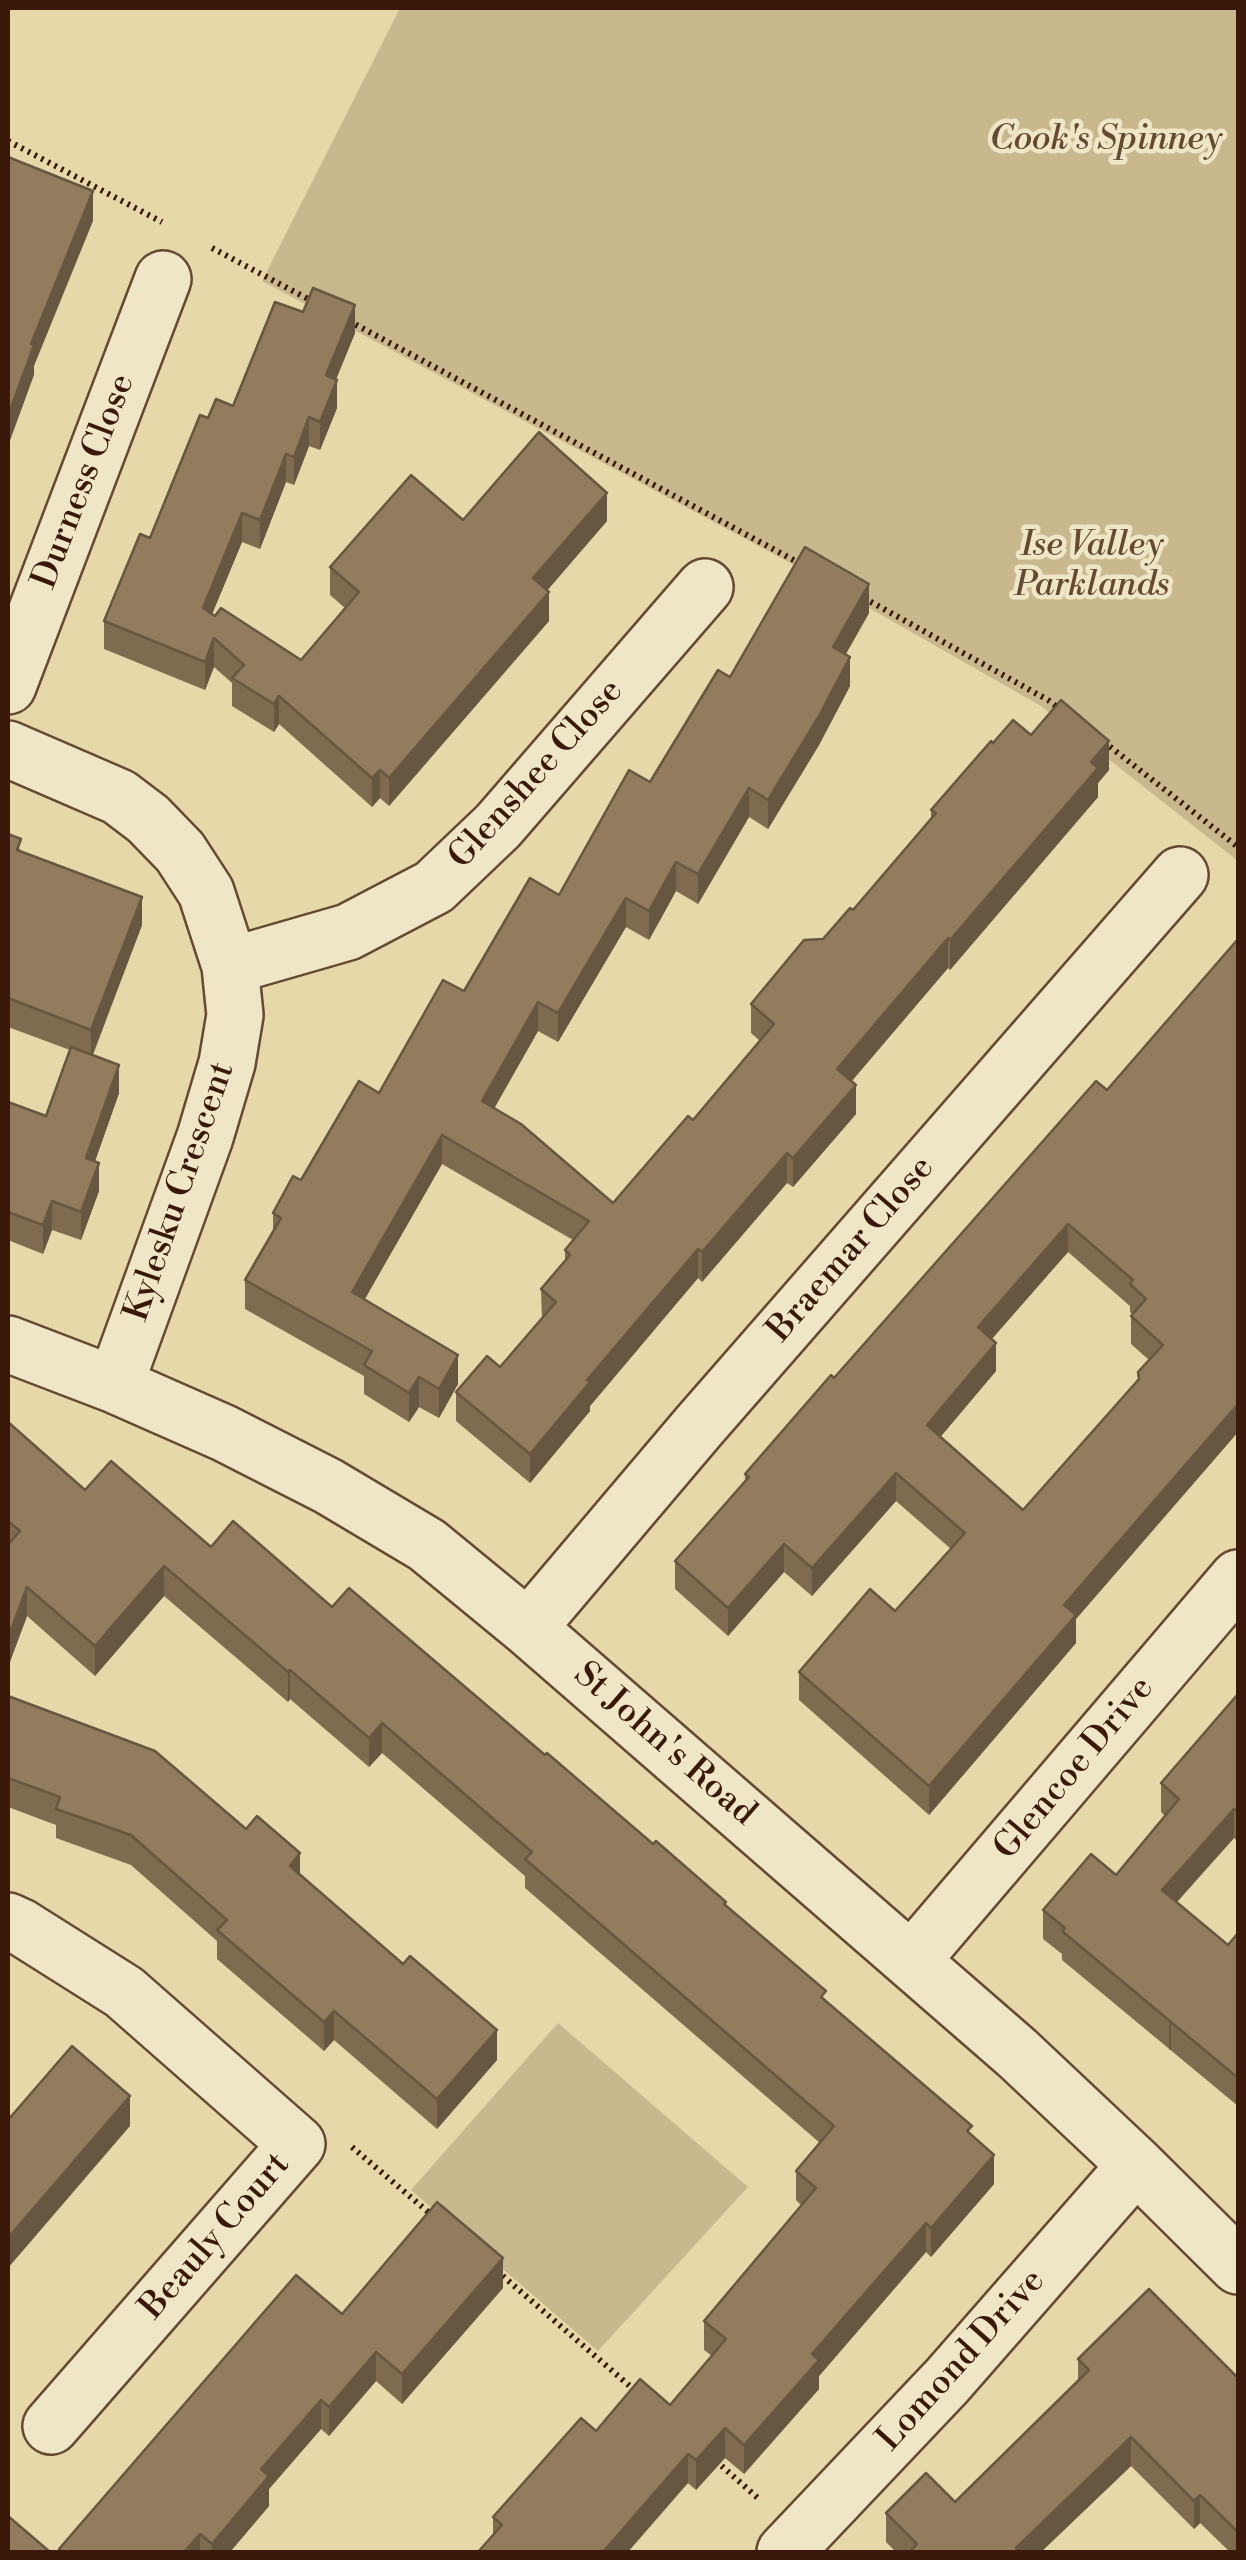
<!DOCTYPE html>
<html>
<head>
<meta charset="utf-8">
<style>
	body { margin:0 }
	#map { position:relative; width:1246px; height:2560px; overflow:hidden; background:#e6d8a9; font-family:"Libre Bodoni",serif }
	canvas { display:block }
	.frame { position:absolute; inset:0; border:10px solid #3a190a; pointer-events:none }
</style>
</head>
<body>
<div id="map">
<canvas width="1246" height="2560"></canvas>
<div class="frame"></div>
</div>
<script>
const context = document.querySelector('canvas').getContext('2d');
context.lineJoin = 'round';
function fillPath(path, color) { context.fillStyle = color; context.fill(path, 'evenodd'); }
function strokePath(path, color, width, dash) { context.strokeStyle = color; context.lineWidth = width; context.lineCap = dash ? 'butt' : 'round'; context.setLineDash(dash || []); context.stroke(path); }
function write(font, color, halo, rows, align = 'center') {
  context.font = font + ' "Libre Bodoni",serif'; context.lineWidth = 9; context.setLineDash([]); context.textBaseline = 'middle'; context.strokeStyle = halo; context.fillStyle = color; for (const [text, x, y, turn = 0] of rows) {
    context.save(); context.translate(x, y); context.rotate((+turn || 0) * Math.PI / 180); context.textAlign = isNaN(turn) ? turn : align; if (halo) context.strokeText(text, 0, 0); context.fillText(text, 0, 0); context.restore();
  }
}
fillPath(new Path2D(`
	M400,8h838v853l-197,-155 -256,-146 -523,-279z
	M558,2023l190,164 -150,164 -187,-161z`), '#c9b88e');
const minor = new Path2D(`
	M8,686l155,-407
	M8,749l111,48 29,22 32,33 26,40 24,74 5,49 -8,48 -22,74 -90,248
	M230,966l118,-34 86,-45 64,-61 207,-239
	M8,1344l107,41 109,48 104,53 99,59 101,83 489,425 119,112 102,101
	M528,1628l171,-202 481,-551
	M8,1921l13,6 103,65 173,152 -246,282
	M912,1960l326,-382
	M785,2552l162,-171 189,-216`);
strokePath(minor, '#654932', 60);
strokePath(new Path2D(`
	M8,141l154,81
	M212,248l100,53
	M349,321l452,243
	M864,598l184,102 14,11
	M1104,742l134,105
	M352,2147l82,70
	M497,2271l142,123
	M716,2461l43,38`), '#3a190a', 6, [2.5, 5]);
strokePath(minor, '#efe6c7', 55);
fillPath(new Path2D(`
	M355,333l-19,46 1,29 -17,42 -11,-4 -15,39 -8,-3 -26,67 -18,-7 -30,72 89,46 44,-52 -15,-13v-28l133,-47 144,1 -60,69 2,31 -160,185 -9,-8 -8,9 -93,-83 -5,8 -42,-26v-23l-18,-16 -9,23 -101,-41v-28l46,-83 58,-120 25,-12z
	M869,613l-23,41 4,32 -31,59 -51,84 -19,-12 -51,87 -22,-13 -27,49 -23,-13 -68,115 -20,-11 -44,77 119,95 80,-83 67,-79 -9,-8v-29l72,-65 30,-29 78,-91v-9l62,-67 38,-8 78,35 -11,13v14l-148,173 -2,-2 -96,113 4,33 -63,73 -6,-4 -85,99 -4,-4 -108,128v5l-60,72 -74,-62v-29l44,-25 42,-48 -1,-30 24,-27v-12l8,-10 -131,-76 -77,135 93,85 -19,34 -20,-11 -10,15 -45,-28v-18l-119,-67v-29l28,-48v-19l106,-120 85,-102 95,-96 91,-113 80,-105z
	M8,834l13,17 121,74 -49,130 26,38 -24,68 4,30 -18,49 -29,-10 -9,24 -35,-14v-138l38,14 24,-66 -62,-23z
	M1238,939v493l-162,187v24l-147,172 -130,-115v-28l96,-61 56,-62 -55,-48 -84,95 -28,-24 -56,64 -53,-47v-28l70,-81v-6l362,-384zM1068,1252l62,54v6l2,2 -1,2v28l18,16 -11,12v8l-115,130 -83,-73 56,-66 -5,-32z
	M8,1422l77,68 126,57 121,60 213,148 181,150 100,95 146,135 22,49 -63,73 -5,-5 -107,124v13l-75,85 -19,-16 -29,32 -8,-7 -195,51v-17l103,-86 74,-26 42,-49 -8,-6v-29l97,-116 -5,-5v-29l24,-28 -295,-255v-12l-143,-123 -13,14 -79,-68 -2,3 -124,-106 -69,80 -68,-60 -19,51z
	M1238,1694v148l-4,-4 -58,64 52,43 10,-12v173l-176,-146v-6l-19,-15v-29l73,-35 49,-59 -4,-4v-29z
	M8,1696l292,179 197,185 -60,69 -103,-89 -10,11 -107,-92v-18l-86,-76 -75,-27v-13l-48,-18z
	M503,2288l-101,116 -26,-23 -47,55 -8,-7 -52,60v17l-39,46h-171v-3l283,-235z
	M1078,2359l160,19v174h-8l-30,-29 -6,6 -63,-63 -90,86h-145l-10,-10v-29l69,-11 123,-122z`), '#7e6b50');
fillPath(new Path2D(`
	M93,191v30l-59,145v9l-26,71v-30l23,-72z
	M355,305v28l-29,71v-29z
	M337,380v28l-17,42v-28z
	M309,417v29l-15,39v-28z
	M286,454v28l-26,67v-29z
	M607,493v28l-74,86v-29z
	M242,513v29l-39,94v-28z
	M869,584v29l-36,63v-29z
	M549,592v29l-160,185v-28z
	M214,638v29l-9,23v-28z
	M850,657v29l-31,59 -51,84v-29z
	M279,696v28l-5,8v-28z
	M1109,741v29l-11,13v14l-148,173v-30z
	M380,770v28l-8,9v-29z
	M749,788v29l-51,87v-30z
	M676,862v29l-27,49v-29z
	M142,897v28l-51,133v-28z
	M626,898v29l-68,115v-29z
	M948,938v30l-111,130v-29z
	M538,1002v29l-56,99v-29z
	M119,1065v28l-33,94v-29z
	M856,1085v29l-63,73v-29z
	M442,1135v29l-90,157v-29z
	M787,1153v30l-85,99v-30z
	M99,1163v28l-18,49v-28z
	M52,1201v29l-9,24v-29z
	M1068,1224v28l-90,103v-28z
	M698,1249v29l-108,128v5l-60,72v-29l57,-74z
	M996,1343v28l-69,82v-28z
	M458,1355v29l-19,34v-29z
	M419,1377v30l-10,15v-29z
	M1238,1404v28l-162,187v24l-147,172v-29l135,-181z
	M896,1473v28l-84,95v-28z
	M784,1544v28l-56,64v-28z
	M164,1566v30l-69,80v-30z
	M27,1587v29l-19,51v-29z
	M290,1670v29l-2,3v-30z
	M382,1723v30l-13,14v-29z
	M1234,1809v29l-72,81v-29z
	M300,1853v30l-10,-17z
	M334,2011v29l-10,11v-29z
	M1171,2020v29l-2,1v-28z
	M497,2030v30l-60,69v-30z
	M130,2096v30l-122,142v-30z
	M994,2155v29l-63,73v-29z
	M926,2223v29l-107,124v13l-75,85v-29l68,-91z
	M503,2258v30l-101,116v-30z
	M376,2352v29l-47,55v-29z
	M321,2400v29l-52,60v17l-39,46h-18v-8l49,-75z
	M725,2428v30l-29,32v-30z
	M1131,2437v29l-90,86h-25v-4z
	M688,2454v29l-60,69h-25z
	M1200,2495v28l-6,6v-28z
	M200,2534v18h-16z`), '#675741');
const building = new Path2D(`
	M8,157l85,34 -62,153 3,1 -26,71z
	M313,288l42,17 -29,70 11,5 -17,42 -11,-5 -15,40 -8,-3 -26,66 -18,-7 -39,95 12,8 6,-8 80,52 58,-68 -29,-25 81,-92 52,45 76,-88 68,61 -74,85 16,14 -160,186 -9,-8 -8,8 -93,-82 -5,8 -42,-26 12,-13 -30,-27 -9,24 -101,-41 36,-87 10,4 50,-123 8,3 8,-19 17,7 42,-104 28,10z
	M805,547l64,37 -36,63 17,10 -31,59 -51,84 -19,-12 -51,86 -22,-12 -27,49 -23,-13 -68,115 -20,-11 -56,99 39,23 92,79 75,-87 5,4 81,-96 -23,-20 53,-64 19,-1 27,-31 3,2 83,-97 -5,-3 60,-69 2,2 20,-23 18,15 30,-35 48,41 -18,21 7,6 -148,172 -2,-2 -111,131 19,16 -63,73 -6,-5 -85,99 -4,-3 -111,131 3,2 -60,72 -74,-62 31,-36 13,11 56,-65 -15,-13 29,-34 -5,-5 24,-29 -147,-86 -90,157 106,63 -19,34 -20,-12 -10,16 -45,-28 8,-14 -127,-71 36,-62 -8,-5 20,-37 8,4 58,-99 20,12 64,-113 21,11 66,-113 29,17 70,-125 21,12 68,-112 12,7z
	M8,834l13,5 -4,11 125,47 -51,133 -83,-32z
	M1238,939v465l-174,201 12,10 -147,171 -130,-114 71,-83 25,22 70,-78 -69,-60 -84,95 -28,-24 -56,64 -53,-47 74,-84 -4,-3 86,-99 3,3 262,-297 11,9zM1068,1224l65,56 -3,4 16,15 -15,17 32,29 -25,27 1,7 -116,131 -96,-85 69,-82 -18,-16z
	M71,1047l48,18 -33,93 13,5 -18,49 -29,-11 -9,24 -35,-13v-110l38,14z
	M8,1422l77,68 26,-29 100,86 22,-26 99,86 17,-19 196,167 2,-2 106,91 3,-3 70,61 -2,2 102,87 -5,6 151,129 -5,5 27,24 -63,73 -5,-5 -114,131 7,6 -75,85 -19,-17 -29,32 -8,-6 -85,98h-125l24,-27 -9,-8 88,-99 15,13 44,-52 30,26 56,-66 -22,-18 112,-133 -20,-17 38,-45 -309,-267 7,-7 -150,-129 -13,15 -79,-68 -2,2 -124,-106 -69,80 -68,-59 -19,51v-93l12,-14 -12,-10z
	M1238,1694v119l-4,-4 -72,81 66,55 10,-12v145l-176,-147 3,-3 -22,-18 48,-56 25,21 63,-76 -18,-16z
	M8,1696l147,55 91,78 11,-13 43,37 -10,13 113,98 7,-8 87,74 -60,69 -103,-88 -10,11 -107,-92 10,-10 -96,-85 -75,-26 4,-12 -52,-19z
	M72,2046l58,50 -122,142v-118z
	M437,2202l66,56 -101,116 -26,-22 -47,55 -8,-7 -60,69 8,7 -57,68 -12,-10 -16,18h-120l-5,-3 237,-274 46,39z
	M1149,2289l89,89v154l-38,-37 -6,6 -63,-64 -115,111 4,4h-110l7,-8 -31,-31 40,-40 29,29 134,-132 -11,-11z
	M8,2516l42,36h-42z`);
fillPath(building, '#937c5d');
strokePath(building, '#675741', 2.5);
write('italic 35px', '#654932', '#efe6c7', [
	["Cook's Spinney",1106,141],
	["Ise Valley",1092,547],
	["Parklands",1092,587]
]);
write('35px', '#3a190a', '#efe6c7', [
	["Durness Close",85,482,-69],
	["Glenshee Close",537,775,-48],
	["Kylesku Crescent",181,1192,-71],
	["Braemar Close",852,1250,-49],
	["St John's Road",664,1745,41],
	["Glencoe Drive",1075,1769,-50],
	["Beauly Court",216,2237,-49],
	["Lomond Drive",962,2361,-48]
]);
</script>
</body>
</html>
